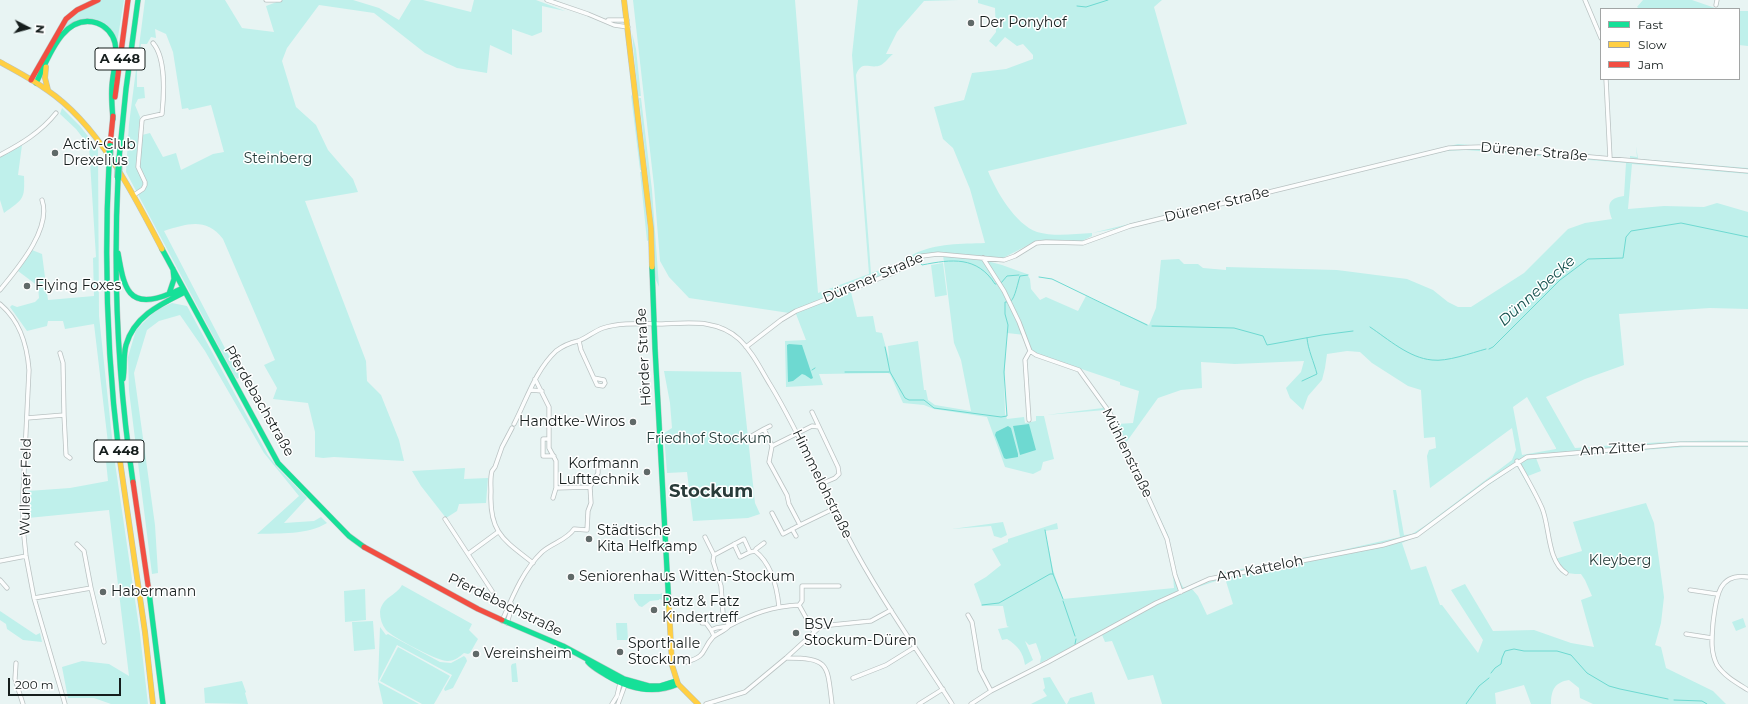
<!DOCTYPE html>
<html>
<head>
<meta charset="utf-8">
<style>
	body { margin:0 }
	#map { position:relative; width:1748px; height:704px; overflow:hidden; background:#e8f4f3; font-family:Montserrat,sans-serif }
	canvas { display:block }
	.legend { position:absolute; left:1600px; top:8px; width:140px; height:72px; box-sizing:border-box; background:#fff; border:1px solid #a2a5a5; margin:0; padding:5px 7px; list-style:none; font-size:12px; color:#161e1d }
	.legend li { display:flex; align-items:center; gap:8px; height:20px }
	.legend b { width:20px; border:1px solid #a2a5a5 }
	.north { position:absolute; left:8px; top:8px; width:40px; height:40px; -webkit-text-stroke:3px #fff; paint-order:stroke; rotate:96deg; font-size:11px; font-weight:700; line-height:16px; text-align:center; color:#161e1d }
	.north::after { content:''; display:block; margin:auto; width:14px; height:18px; background:#161e1d; clip-path:polygon(50% 0,100% 100%,50% 72%,0 100%) }
	.scale { position:absolute; left:8px; top:678px; width:113px; height:18px; box-sizing:border-box; border:2px solid #161e1d; border-top:0; padding-left:5px; font-size:12px; line-height:14px; white-space:nowrap; color:#161e1d; -webkit-text-stroke:3px #fff; paint-order:stroke }
</style>
</head>
<body>
<div id="map">
<canvas width="1748" height="704"></canvas>
<ul class="legend">
<li><b style="height:5px;background:#16e098"></b>Fast</li>
<li><b style="height:5px;background:#ffcf43"></b>Slow</li>
<li><b style="height:5px;background:#f24e42"></b>Jam</li>
</ul>
<div class="north">N</div>
<div class="scale">200 m</div>
</div>
<script>
const context = document.querySelector('canvas').getContext('2d');
context.lineJoin = 'round';
function fillPath(path, color) { context.fillStyle = color; context.fill(path, 'evenodd'); }
function strokePath(path, color, width, dash) { context.strokeStyle = color; context.lineWidth = width; context.lineCap = dash ? 'butt' : 'round'; context.setLineDash(dash || []); context.stroke(path); }
function write(font, color, halo, rows, align = 'center') {
  context.font = font + ' Montserrat,sans-serif'; context.lineWidth = 3; context.setLineDash([]); context.textBaseline = 'middle'; context.strokeStyle = halo; context.fillStyle = color; for (const [text, x, y, turn = 0] of rows) {
    context.save(); context.translate(x, y); context.rotate((+turn || 0) * Math.PI / 180); context.textAlign = isNaN(turn) ? turn : align; if (halo) context.strokeText(text, 0, 0); context.fillText(text, 0, 0); context.restore();
  }
}
fillPath(new Path2D(`
	M101,0h23l-7,43 -4,-7 -23,-17 -26,11 -2,-4 16,-15z
	M145,0h80l17,28 32,4 -8,-26 16,-6h71l26,8 20,12 12,-20h12l48,12 3,-12h62l29,11 -23,-5v26l-10,4 -20,-7v26l-22,-10 -3,28 -30,-5 -32,-15 -51,-40 -55,-8 -32,43 -5,13 14,46 20,18 12,25 25,29 5,13 -53,9 61,160 1,20 14,14 18,45 5,21 -70,-4 -11,1 -8,-1v-25l-7,-29 -35,-4 4,-11 -13,-23 11,-5 -52,-121c-17,-22 -36,-15 -59,-8l76,146 -3,2 -3,-4 -108,-203 3,-48zM155,29l11,5 7,18 9,57 6,-1 1,2 22,-5 13,47 -11,2 -32,16 -5,-17 -13,4 -13,-24 -12,3 2,-19 -5,-12 3,-6 7,-1 -1,-11h-7v-15l4,-28h6l4,-7 5,1z
	M633,0h162l23,293 51,-19 -17,-219 6,-55h101l-35,1 -27,31 -11,22h7c-4,3 -8,9 -12,11 -11,5 -19,-6 -25,10l15,198 15,-5h4c8,-4 16,-10 24,-14 22,-11 48,-10 71,-11l-15,-54 -17,-41 -10,-9 -9,-32 30,-7 8,-27 34,-4 27,-10v-4l-10,-11 -6,2 -12,-9 -9,10 -7,-6 7,-9 -1,-24 -17,-5v-3h184l-8,7 33,117 -199,47c8,20 27,53 49,61 17,5 38,2 55,1l366,-89 131,10 1,4 34,4 6,-3v-3l7,1 -1,-11 2,13 110,9v6l-116,-10 -4,45 36,-3 40,1 13,-4 31,9v97l-38,-1 -91,6 5,51 -39,14 -39,18 29,51c58,-4 115,-9 173,-7v6h-64l-148,11 5,13 -13,5 12,31 -23,-41 -30,20 -67,49 -18,8 9,27 15,-4 14,39h2l36,48 5,-13 -32,-50 14,-6 28,47 41,-1 37,13 23,4 -13,-47 11,-4 -7,-16 -4,-6c-17,0 -16,-2 -26,-15l27,-8 -9,-29 73,-19 8,20 10,74 -3,26 -6,22 6,2 5,21 47,23 13,13h-133l-13,-6 -1,-10 -10,-8c-14,2 -18,10 -18,24h-20l-7,-19 -29,8 1,11h-334l-9,-29 -25,5 -16,-39 -7,1 -3,-7 -26,10 -36,18 1,-6 -5,-14 -7,2 -4,-4 8,19 -8,5c-2,-13 -7,-19 -18,-26l-5,1 -4,-11 11,-2 -2,-1 -4,-20h-21l-8,-22 12,-7 15,-12 -9,-16 16,-7v-3l49,-16 1,6 -13,2 8,39 10,29 111,-11 -2,-27 -5,-19 -54,-119 -8,-13 -59,5 57,-7 -22,-33 36,49 16,-1 6,-32 -19,-6v-3l-83,-28 -7,-5 -5,-14 -18,-2 -3,46 1,35 2,5 17,-2 1,6 11,-2v-5h8l10,43 -11,3 -2,8 -8,4 -28,-7 -18,-50 -53,-8 -10,-4 -21,-2 -13,-29 -2,-1 -69,1 4,11 -37,2 -1,-46 21,-1 -10,-26 -107,-16 -20,-21 -9,-16 -6,-75zM1466,150l160,13 -2,33c-16,2 -17,9 -12,23l-27,4 -17,6 -44,44 -53,34h-13l-10,-5 -15,-12 -26,-11 -70,-9 -111,-3v3l-23,-2 -5,-4h-14l-5,-5 -18,1 -5,48 -7,17 -63,-29 -8,15 -32,-14 -6,3 -9,-11 -1,-10 -3,-5 -25,-9 -15,-4 1,-4 15,1 35,-18 44,1 10,-5v-3l22,-4 95,-24 1,3 236,-57zM929,254l14,1 11,88 7,17 10,51 -36,-6 -7,-5 -2,-10h-2l-6,-49 -30,5 1,13 -7,-26 -6,-1 -3,-16 -16,1 -6,-25 22,-9 44,-26zM1347,351l13,1 12,11 36,23 13,4 3,48 11,-1 1,11 -7,2 -2,6 3,32 82,-60 4,22 -4,10 -86,65 -14,9 -8,1 -8,-45h-3l7,47 -71,16 -105,19 1,4 -36,13 -6,-2 -6,-12 -9,-40 -43,-91 33,-46 23,-8 21,-2 -1,-26 34,2 69,-3 -3,11 -15,16 4,10 13,12 5,-14 14,-16 3,-12 2,-14zM1527,397l29,51v1l-34,6 -9,-48zM1225,578l8,26 -26,11 -9,-19 -6,-7z
	M1643,0h49l26,9h-78l-3,-2z
	M1739,11h9v35l-9,-1z
	M632,33l4,16 5,47h-3z
	M631,95l2,2 9,73h-2z
	M639,98h2l11,92 7,97 -4,-9 -3,-66z
	M62,108l18,18 18,23 1,167 15,140 26,178 8,70h-37l-17,-6h-26l-6,-31 20,-6 27,3 20,12 -20,-166 -81,8v-27l42,-3 38,-7 -2,-20 4,-1 -16,-136 -29,5 -2,-8h-15l-1,5 -20,5 -17,-24 2,-2 5,2 18,-5 4,-4 -1,-12 -20,-15 14,-21 10,4 6,46 46,-4 -1,-38 3,-1 -7,-111 -13,-17 -16,-15z
	M22,145l-4,30 6,1c1,24 -1,23 -20,37l-4,-13v-43z
	M640,172h2l7,68 -2,1z
	M943,263l4,32 -12,2 -4,-32z
	M172,303l15,3 81,149 9,12 30,31 -23,25 30,-2 7,-4 6,6c-20,12 -47,10 -70,11l42,-38 -35,-43 -59,-102 -25,-36 -21,6 -12,9 -13,43 21,152 3,48 -6,1 -23,-183 -1,-34 8,-27 20,-20z
	M664,371l77,1 14,131 5,11 -12,4 -55,3 -6,-49 -20,1 -3,-40 8,-5 -2,-25z
	M465,468l-1,11 24,-1 -2,25 -27,1 -2,7 -11,7 -25,-32 -9,-15z
	M1003,522l4,13 -6,3 -7,-2 -3,-10 -39,3z
	M402,585l70,39 -3,6 9,9 -8,14 -2,1 -4,-1c-5,4 -9,8 -16,8 -9,1 -56,-24 -62,-31 -4,-5 -6,-11 -6,-18 2,-15 16,-16 22,-27z
	M365,589l1,31 -21,2 -1,-31z
	M662,593l1,7 -4,-1v1l-9,1 -8,6 -3,-1 -5,-7v-5h26z
	M0,611l36,24 4,-2 2,9 -19,-2 -16,-11 -1,-5 -6,-4z
	M1743,618l3,9 -10,4 -4,-9z
	M373,621l2,28 -21,2 -2,-29z
	M616,623h11l1,17h-11z
	M380,627l6,8 2,-1 52,28 11,1 13,-7 2,2 1,3 -14,27 -8,3 -1,-2 8,-14 -55,-30 -19,37 41,22h-36l-5,-22z
	M398,647l52,29 -16,28h-12l-42,-23z
	M516,663l2,19h-6l-1,-16 1,-2z
	M1050,677l16,27h-35l16,-8 -4,-6 2,-2 -2,-10z
	M242,681l4,11 -1,1 3,11 -43,-1 -1,-15z
	M1092,692l3,12h-28l3,-6z`), '#bff0eb');
fillPath(new Path2D(`
	M789,344l13,1 11,33 -2,1 -6,-4 -3,-1 -9,7 -5,1 -1,-37z
	M1029,424l7,26 -16,5 -7,-29z
	M1008,426l3,2 7,26v3l-12,2 -2,-1 -9,-23 1,-3z`), '#6ed9d1');
strokePath(new Path2D(`
	M1077,6l9,1 22,-7
	M919,261l3,4c30,-6 55,-9 73,19h1
	M1039,277l13,2 95,46
	M1001,283l6,-7 12,-1
	M1011,301c4,-3 7,-19 9,-25l8,-1
	M1152,326l82,2 29,8 4,9 55,-10 31,-4
	M1370,327c18,12 39,31 62,33 15,2 39,-7 54,-11
	M885,347l5,25 15,26 4,2h15l10,8 67,9 6,-1 -3,-44 4,-47 -3,-11v-12h3
	M1489,349l4,-2 67,-67 28,-21 35,-1 3,-21 5,-6 50,-8 67,14
	M812,370l3,-2
	M845,372h44
	M1302,381l15,-7c-3,-12 -9,-24 -10,-36
	M1045,530l8,44 10,25
	M1063,601l12,35
	M982,605l17,-2 51,-29h3
	M1075,644l1,-5
	M1491,673l4,-5 6,-4 1,-6 3,-7 9,-2 10,2h33l14,4 16,18 22,13 11,3 48,10
	M1674,700l28,1 5,3
	M1466,704l13,-18 10,-8`), '#6ed9d1', 1);
const street = new Path2D(`
	M266,0h14
	M547,0l41,14 26,11 14,2
	M1585,0l16,38
	M1716,5l1,-5
	M608,20h19
	M1606,79l4,79
	M0,155c21,-11 41,-23 56,-42
	M134,195l9,-6 2,-4v-3l-7,-15 4,-47 2,-2 18,-4c2,-19 4,-56 -9,-71
	M983,258l21,33 15,31 11,29 6,4 43,15 31,43 57,126 8,36 6,17
	M0,290c17,-21 52,-61 42,-90
	M0,304c20,17 27,40 29,66l-6,123v34l3,29 8,42 31,106
	M579,341l2,9 16,35 6,1 2,-3 -1,-3 -10,-2
	M746,347l35,-27 15,-9 97,-38 29,-17 16,-2 66,6 11,-4 21,-13 10,-1 37,1 47,-17 319,-78 30,-1 269,24
	M60,353l3,10 1,52
	M535,379l14,28v41l7,13v27l-3,10
	M531,390l11,1
	M812,412l26,55 1,7 -4,4 -14,6
	M27,418l37,-3 2,40 4,3
	M1029,420l-4,-60 5,-9
	M514,424c13,-25 21,-53 42,-73 8,-6 13,-8 22,-10 7,-2 16,-10 25,-13 18,-6 40,-4 59,-4 28,-1 55,-5 77,15 14,13 22,31 32,47 29,48 51,101 77,151 30,58 69,112 104,167
	M512,428l-10,19 -7,20 -3,4c-2,7 -1,14 -1,21 -2,41 13,48 42,71
	M764,429l6,-3
	M750,437l14,-8 8,17
	M549,439h-6v17h11
	M1517,461c9,16 18,31 25,47 8,19 5,53 24,65
	M556,488l34,-1
	M772,513l11,21 17,-9 -11,-21 -2,-9 -18,-33 3,-16 40,-20 7,1
	M445,519l47,72
	M800,525l33,-16
	M792,529l4,7
	M705,537l9,18 -1,6 8,25 2,27 6,13c23,-12 44,-20 70,-21l15,27
	M734,544l6,13 10,-5
	M755,551l1,-2 8,-6
	M468,554l30,-22
	M714,555l30,-16 6,13 5,-1c17,13 22,36 24,56
	M0,561l26,-5
	M1748,577c-31,-5 -32,23 -35,46 -1,14 -3,28 4,42 7,11 20,18 31,25
	M0,580l7,8
	M91,588l13,54
	M1690,590l27,4
	M34,598l57,-10 -7,-37 -7,-7
	M799,605l3,-4v-15h37
	M968,615l4,7 8,48 11,21
	M502,621c10,-23 21,-51 40,-69 10,-9 25,-12 32,-23l13,1 1,-19 3,-8 -1,-16 8,-14v-11
	M507,623l5,-16 -1,-4
	M702,623h4l5,7
	M1686,634l26,4
	M714,636l-3,-6 5,-2 12,-2
	M787,658c43,0 40,7 45,46
	M686,662c22,-6 15,-12 27,-25 5,-4 12,-6 16,-11
	M16,663l-1,16 8,25
	M853,678l33,-13 29,-18
	M612,704l5,-8 3,-13
	M618,704l7,-19
	M706,704l39,-12 41,-34 34,-31 11,-2 40,-4 20,-11
	M919,704l24,-15
	M971,704l20,-13 57,-29 108,-59 53,-24 174,-34 34,-10 70,-52 40,-26 153,-13h68`);
const fast = new Path2D(`
	M36,83c12,-24 27,-71 61,-60 9,3 16,11 18,20 3,14 -2,28 -3,42 -1,12 0,23 1,34
	M119,159l7,-70 12,-89
	M109,164c-5,97 -2,193 10,290
	M118,178c-5,102 0,203 15,304
	M162,249l116,214 71,73 15,11
	M118,253c6,35 10,58 51,41l5,-15 -1,-10
	M652,267l3,81 14,259
	M170,294l13,-6
	M123,379c2,-11 0,-23 3,-34 8,-29 35,-41 59,-53
	M149,592l14,112
	M502,620l61,26 61,33 25,7h11l16,-5
	M588,662c5,6 12,9 18,13 23,14 47,20 72,9`);
const slow = new Path2D(`
	M624,0l27,229 1,38
	M0,62c16,9 32,17 47,28 52,35 87,105 115,159
	M46,67l-1,11 3,12
	M119,454l26,178 8,72
	M669,607l3,58 6,19 20,20`);
const jam = new Path2D(`
	M31,80l35,-61 11,-9 21,-10
	M115,97l13,-97
	M110,146l3,-30
	M133,482l16,110
	M364,547l114,62 24,11`);
strokePath(street, '#b9c2c2', 5);
strokePath(fast, '#b9c2c2', 6);
strokePath(slow, '#b9c2c2', 6);
strokePath(jam, '#b9c2c2', 6);
strokePath(street, '#fcfdfd', 3.5);
strokePath(fast, '#16e098', 5);
strokePath(slow, '#ffcf43', 5);
strokePath(jam, '#f24e42', 5);
const fastBridge = new Path2D(`
	M109,164l1,-18
	M118,178l1,-19`);
strokePath(fastBridge, '#b9c2c2', 8, []);
strokePath(fastBridge, '#16e098', 6);
for (const [x, y, r, color] of [
	[971,23,4,"#606968"],
	[55,153,4,"#606968"],
	[27,286,4,"#606968"],
	[633,422,4,"#606968"],
	[647,472,4,"#606968"],
	[589,539,4,"#606968"],
	[571,577,4,"#606968"],
	[103,592,4,"#606968"],
	[654,610,4,"#606968"],
	[796,633,4,"#606968"],
	[620,652,4,"#606968"],
	[476,654,4,"#606968"]
]) { const dot = new Path2D(); dot.arc(x, y, r, 0, 2 * Math.PI); context.fillStyle = color; context.fill(dot); strokePath(dot, '#fff', 1.5); }
for (const [x, y, w] of [
	[120,59,50],
	[119,451,50]
]) { const box = new Path2D(); box.roundRect(x - w / 2, y - 11, w, 22, 3); context.fillStyle = '#fff'; context.fill(box); strokePath(box, '#161e1d', 1); }
write('bold 13px', '#161e1d', null, [
	["A 448",120,59],
	["A 448",119,451]
]);
write('14px', '#161e1d', '#fff', [
	["Der Ponyhof",979,23],
	["Activ-Club",63,145],
	["Drexelius",63,161],
	["Flying Foxes",35,286],
	["Handtke-Wiros",625,422,"right"],
	["Korfmann",639,464,"right"],
	["Lufttechnik",639,480,"right"],
	["Städtische",597,531],
	["Kita Helfkamp",597,547],
	["Seniorenhaus Witten-Stockum",579,577],
	["Habermann",111,592],
	["Ratz & Fatz",662,602],
	["Kindertreff",662,618],
	["BSV",804,625],
	["Stockum-Düren",804,641],
	["Sporthalle",628,644],
	["Stockum",628,660],
	["Vereinsheim",484,654]
], 'left');
write('14px', '#161e1d', '#fff', [
	["Dürener Straße",1534,152,5],
	["Dürener Straße",1217,205,-14],
	["Dürener Straße",873,278,-23],
	["Hörder Straße",644,357,-93],
	["Pferdebachstraße",259,401,60],
	["Am Zitter",1613,449,-4],
	["Mühlenstraße",1127,453,64],
	["Himmelohstraße",822,484,64],
	["Wullener Feld",26,487,-89],
	["Am Katteloh",1260,569,-11],
	["Pferdebachstraße",505,605,26]
]);
write('14px', '#243c39', '#fff', [
	["Steinberg",278,159],
	["Friedhof Stockum",709,439],
	["Kleyberg",1620,561]
]);
write('italic 15px', '#14514d', '#fff', [
	["Dünnebecke",1537,291,-42]
]);
write('bold 18px', '#293b39', '#fff', [
	["Stockum",711,492]
]);
</script>
</body>
</html>
